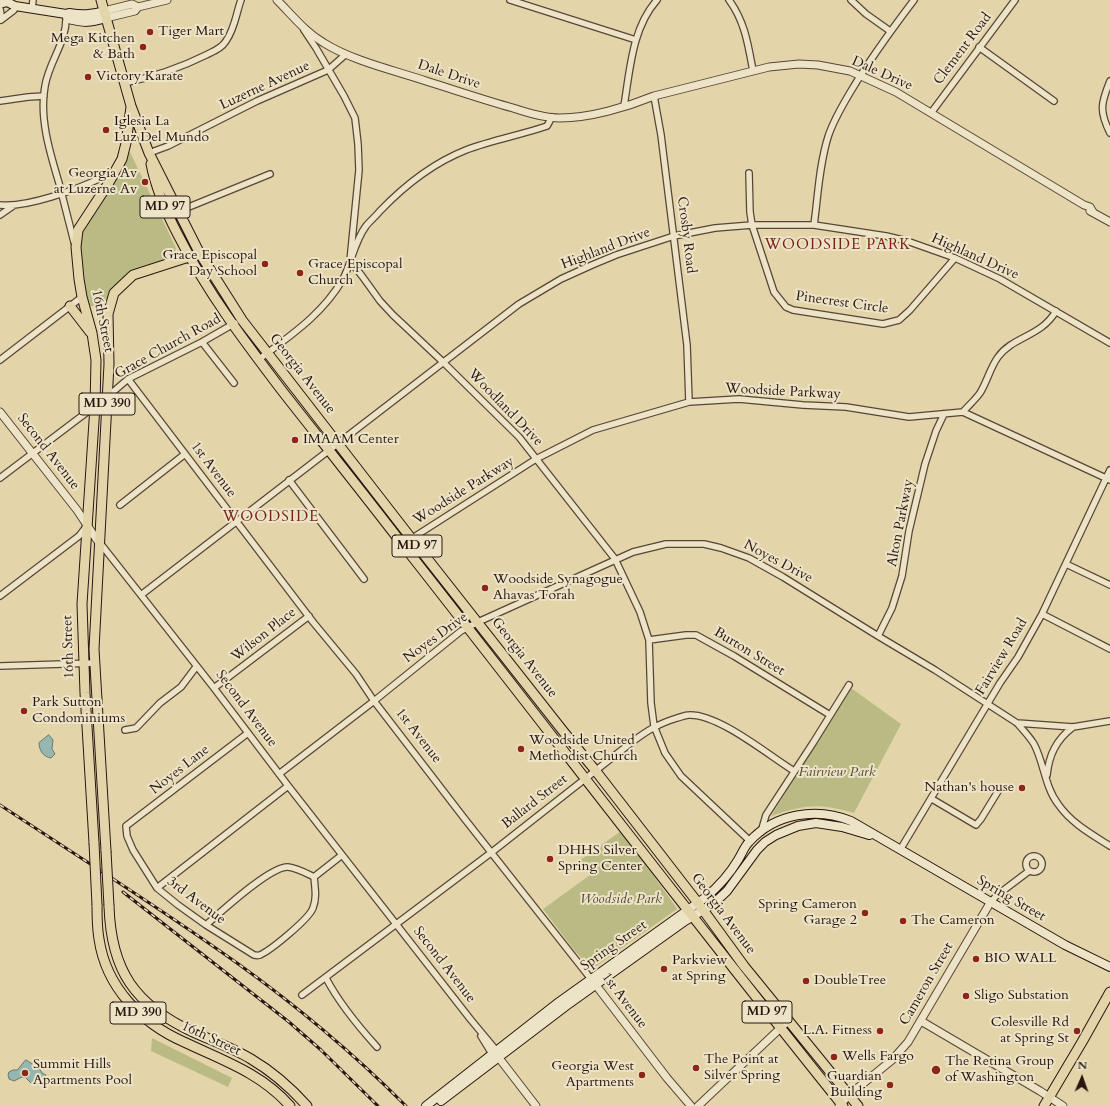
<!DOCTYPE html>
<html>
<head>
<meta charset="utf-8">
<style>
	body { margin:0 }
	#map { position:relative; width:1110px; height:1106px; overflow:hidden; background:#e3d4a9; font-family:Cardo,serif }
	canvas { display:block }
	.north { position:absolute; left:1062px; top:1058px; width:40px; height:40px; -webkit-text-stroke:3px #ede3c7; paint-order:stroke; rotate:2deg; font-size:11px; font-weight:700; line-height:16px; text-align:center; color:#281711 }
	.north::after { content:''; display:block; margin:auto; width:14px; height:18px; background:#281711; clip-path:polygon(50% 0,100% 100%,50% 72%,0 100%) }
</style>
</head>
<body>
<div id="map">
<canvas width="1110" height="1106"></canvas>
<div class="north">N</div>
</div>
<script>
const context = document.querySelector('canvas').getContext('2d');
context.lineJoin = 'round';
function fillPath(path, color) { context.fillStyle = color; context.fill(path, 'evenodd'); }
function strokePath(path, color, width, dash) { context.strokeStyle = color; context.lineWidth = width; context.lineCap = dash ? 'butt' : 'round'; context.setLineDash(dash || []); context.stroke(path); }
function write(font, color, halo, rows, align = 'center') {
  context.font = font + ' Cardo,serif'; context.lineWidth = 4; context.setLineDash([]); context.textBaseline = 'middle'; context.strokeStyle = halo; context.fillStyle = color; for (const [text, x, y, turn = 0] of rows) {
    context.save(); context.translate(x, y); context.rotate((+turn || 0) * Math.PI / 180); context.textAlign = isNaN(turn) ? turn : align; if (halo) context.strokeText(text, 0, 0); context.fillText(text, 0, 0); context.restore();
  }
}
fillPath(new Path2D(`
	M130,152l46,96 -1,4 -6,6 -39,12 -18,20 -7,24h-9l-2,-8h-5l-6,-18 -4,-56 47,-77z
	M851,688l50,36 -47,89c-35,-10 -48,-9 -83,3z
	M621,831l55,76 1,2 -82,58 -6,-1 -15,-16 -31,-41 47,-34 -11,-14z
	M152,1038l80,40 -4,9 -77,-36z`), '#babb84');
const water = new Path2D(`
	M49,735l4,5 -1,9 3,5 -4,4c-7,-1 -12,-7 -12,-15z
	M26,1060l13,8 3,5 4,2 -8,11 -7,-3 -6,-6h-3l-8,4 -5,-2 -1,-4 1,-3 4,-2h4z`);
fillPath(water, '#96b7b0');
strokePath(water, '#6a7770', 1);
const minor = new Path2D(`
	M510,0l126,40
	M729,0c16,22 19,44 24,71
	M851,0l15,14 24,17
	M0,9l1,6 -1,5
	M32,9l1,-9
	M66,17c1,25 -17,44 -21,69 -6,32 5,67 14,97 5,20 10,39 15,59
	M1,20l13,-10 1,-4
	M304,30l12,18 28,48 11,22 3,26 1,26 -9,91 12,15 18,25 13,14 50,47 76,75 96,122 25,53 9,28 2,63 3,23 11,27 16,23 69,65
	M979,47l75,54
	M1110,81c-9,22 -11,30 0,52
	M124,83c29,-6 56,-15 82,-28 8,-4 16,-7 20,-14 9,-13 10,-27 15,-41
	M654,96l7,39 26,210 2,57
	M0,101l28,-4 16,-1
	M624,106c6,-36 8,-78 33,-106
	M931,113l84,-113
	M149,153l19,-7 89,-45 71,-31 17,-15
	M749,173l1,39 2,13 22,67 12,15 7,3 90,14 16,-4 11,-10 45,-52
	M0,205c27,3 78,-16 103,-28
	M179,211l91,-37
	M0,215l13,-9
	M814,225c4,-29 5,-59 14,-88 5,-16 14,-31 23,-46 19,-32 41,-62 63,-91
	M202,342l32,41
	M0,360l82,-63
	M258,360c33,-25 64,-45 85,-81 9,-17 11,-37 23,-53 4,-5 10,-10 14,-15 25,-26 53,-48 86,-61 26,-10 55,-15 81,-24l5,-9
	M128,379l185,243 43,52 18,27 90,117 127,161
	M107,397l21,-18 74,-37 33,-19
	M963,412c5,-6 12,-12 17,-19 7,-11 10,-25 18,-36 15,-21 43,-20 58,-46
	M0,478l95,-72
	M289,480l75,99
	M120,505l65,-51
	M100,543l114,145 75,99 182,233 25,30
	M403,544l133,-85 57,-29 96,-28 50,-3 64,6 43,2 63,10 54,-5 147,68
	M1066,564l44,21
	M141,595l378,-291 42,-25 31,-14 24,-10 58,-19 41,-8 37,-3h62l72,11 21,5 48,17 45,21 110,64
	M0,596l79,-60 7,-9
	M1042,614l68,35
	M878,636l14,-28 10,-32 7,-45 16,-67 11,-33 8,-17
	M649,640l37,-5h10l38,21 96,59
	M0,666l95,-3
	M214,688l95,-72
	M1017,723l56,4 37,-6
	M125,730l11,-2 24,-25 21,-16 15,-20
	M248,733l-122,93 1,10 6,14 24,38 21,17 28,20 48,30c2,0 4,1 6,0 11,-5 49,-36 53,-47 4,-10 2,-20 1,-31
	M279,774l95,-73 87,-70 17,-9 155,-70 33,-8h38l17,4 28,10 34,19 95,59 57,34 82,53c6,7 12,13 17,21 10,19 11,43 24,60 13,19 33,30 52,42
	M1047,775c2,-20 9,-35 26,-48
	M932,799l44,26 5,-6 19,-31
	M761,832l5,-17 47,-72 36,-58
	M900,850l100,-167 18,-26 24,-43 68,-144
	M1026 864a8 8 0 1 1 16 0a8 8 0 1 1-16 0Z
	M157,888l131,-102
	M990,903l6,-7 33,-25
	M206,925c15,-13 64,-59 82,-58 9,1 18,6 26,10l28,-22
	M326,978c13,25 32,48 51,69
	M302,995l190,-143 140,-110c16,-12 26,-18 45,-24 4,-1 8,-3 12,-3 30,-1 79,40 105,56
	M481,1036l11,18`);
const tertiary = new Path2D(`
	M277,0c15,15 28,32 47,43 29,18 69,27 102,38 29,9 58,19 87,27 15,5 31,10 47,10 30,0 67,-11 94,-22l115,-29 30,-3 19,1 32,6 46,21 188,113 6,2 3,5
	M104,11l28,-7 6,3 29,-7
	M106,18l29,-7 3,-4
	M1090,211l20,11
	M0,412l77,98 22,33
	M592,980l75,98 24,28
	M921,1021l119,70 23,15
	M494,1055l5,3 37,48
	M698,1106l91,-86
	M839,1106l10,-11 43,-35 16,-18 82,-139`);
const secondary = new Path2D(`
	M0,4l7,-2 8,4 51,8 3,-1c13,2 22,2 35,-2
	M66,14l2,5c17,4 21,4 38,-1
	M441,1101l125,-95 119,-85 28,-17 14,-13 30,-41 8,-8 11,-7 22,-9 18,-3 26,4 27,8
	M426,1106l133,-104 147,-105c13,-11 23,-22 32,-37 4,-6 6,-13 11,-18 26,-29 68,-35 102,-21l214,124 45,22`);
const primary = new Path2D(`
	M101,0l30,106 18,47 50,99 43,68 169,218 152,193 32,39 103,133 46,63 114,140
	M151,164c5,26 15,48 27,71 29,57 67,107 105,157 40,51 80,101 120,153 147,187 291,376 440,561
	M70,306l20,26
	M94,843l-9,-150 -3,-89 13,-198 1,-46 -4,-27 -10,-36 -3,-18 -3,-32 2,-17 30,-46 14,-25 4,-16 5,-36
	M106,851l-12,-202 15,-285 -1,-50 6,-21 19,-18 62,-20
	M97,905c0,11 0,23 2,34 7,48 42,84 85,103 38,18 77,31 106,64
	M109,906c2,65 26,99 84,126 20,9 40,16 58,27 22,13 40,29 56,47`);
const trunk = new Path2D(`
	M1044,1106l38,-64 28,-50`);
strokePath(minor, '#574637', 8);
strokePath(tertiary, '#574637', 9);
strokePath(secondary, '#281711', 10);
strokePath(primary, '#281711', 11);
strokePath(trunk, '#281711', 11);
strokePath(minor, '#ede3c7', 5.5);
strokePath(tertiary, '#ede3c7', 7);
strokePath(secondary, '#ede3c7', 8);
strokePath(primary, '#e3d4a9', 9);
strokePath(trunk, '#e3d4a9', 9);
const rail = new Path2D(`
	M0,805c79,52 160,103 237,158 60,43 117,91 169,143
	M123,892l166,130 32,28 57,56`);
strokePath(rail, '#281711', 3);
strokePath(rail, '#ede3c7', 1.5, [4.5]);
const primaryBridge = new Path2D(`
	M94,843l3,62
	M106,851l3,55`);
strokePath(primaryBridge, '#281711', 11, []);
strokePath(primaryBridge, '#e3d4a9', 9);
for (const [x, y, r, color] of [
	[150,32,4,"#8f2418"],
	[143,47,4,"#8f2418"],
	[88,77,4,"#8f2418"],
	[106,130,4,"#8f2418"],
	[145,182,4,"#8f2418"],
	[265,264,4,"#8f2418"],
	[300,273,4,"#8f2418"],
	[295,440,4,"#8f2418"],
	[485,588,4,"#8f2418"],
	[24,711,4,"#8f2418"],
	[521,749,4,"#8f2418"],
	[1022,788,4,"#8f2418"],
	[550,859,4,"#8f2418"],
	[865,913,4,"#8f2418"],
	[903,921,4,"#8f2418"],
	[976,959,4,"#8f2418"],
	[664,969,4,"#8f2418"],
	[806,981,4,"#8f2418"],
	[966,996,4,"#8f2418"],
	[880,1031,4,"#8f2418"],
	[1077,1031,4,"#8f2418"],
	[834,1057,4,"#8f2418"],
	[696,1068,4,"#8f2418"],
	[936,1070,5,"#8f2418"],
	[25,1073,4,"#8f2418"],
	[642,1075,4,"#8f2418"],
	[890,1085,4,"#8f2418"]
]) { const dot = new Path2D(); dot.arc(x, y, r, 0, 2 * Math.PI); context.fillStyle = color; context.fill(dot); strokePath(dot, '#ede3c7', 1.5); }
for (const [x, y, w] of [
	[165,207,50],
	[107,404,56],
	[417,546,50],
	[767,1012,50],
	[138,1013,56]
]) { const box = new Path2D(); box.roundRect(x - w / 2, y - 11, w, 22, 3); context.fillStyle = '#ede3c7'; context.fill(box); strokePath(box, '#281711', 1); }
write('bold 13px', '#281711', null, [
	["MD 97",165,207],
	["MD 390",107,404],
	["MD 97",417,546],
	["MD 97",767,1012],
	["MD 390",138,1013]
]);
write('14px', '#281711', '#ede3c7', [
	["Tiger Mart",158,32],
	["Mega Kitchen",135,39,"right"],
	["& Bath",135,55,"right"],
	["Victory Karate",96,77],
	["Iglesia La",114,122],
	["Luz Del Mundo",114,138],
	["Georgia Av",137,174,"right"],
	["at Luzerne Av",137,190,"right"],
	["Grace Episcopal",257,256,"right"],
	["Day School",257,272,"right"],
	["Grace Episcopal",308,265],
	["Church",308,281],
	["IMAAM Center",303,440],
	["Woodside Synagogue",493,580],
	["Ahavas Torah",493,596],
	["Park Sutton",32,703],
	["Condominiums",32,719],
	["Woodside United",529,741],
	["Methodist Church",529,757],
	["Nathan's house",1014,788,"right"],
	["DHHS Silver",558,851],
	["Spring Center",558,867],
	["Spring Cameron",857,905,"right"],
	["Garage 2",857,921,"right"],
	["The Cameron",911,921],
	["BIO WALL",984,959],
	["Parkview",672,961],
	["at Spring",672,977],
	["DoubleTree",814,981],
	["Sligo Substation",974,996],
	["Colesville Rd",1069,1023,"right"],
	["at Spring St",1069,1039,"right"],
	["L.A. Fitness",872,1031,"right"],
	["Wells Fargo",842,1057],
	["The Point at",704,1060],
	["Silver Spring",704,1076],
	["The Retina Group",945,1062],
	["of Washington",945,1078],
	["Summit Hills",33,1065],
	["Apartments Pool",33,1081],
	["Georgia West",634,1067,"right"],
	["Apartments",634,1083,"right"],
	["Guardian",882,1077,"right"],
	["Building",882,1093,"right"]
], 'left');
write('14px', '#281711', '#ede3c7', [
	["Clement Road",963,49,-53],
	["Dale Drive",882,74,24],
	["Dale Drive",449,75,18],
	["Luzerne Avenue",265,86,-25],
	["Crosby Road",686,235,83],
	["Highland Drive",606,249,-21],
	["Highland Drive",975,257,24],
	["Pinecrest Circle",842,303,8],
	["16th Street",102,321,78],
	["Grace Church Road",168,347,-29],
	["Georgia Avenue",302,374,52],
	["Woodside Parkway",783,392,3],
	["Woodland Drive",505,408,46],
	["Second Avenue",48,452,52],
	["1st Avenue",213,470,53],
	["Woodside Parkway",464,491,-32],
	["Alton Parkway",901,523,-79],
	["Noyes Drive",778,562,28],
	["Wilson Place",264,635,-38],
	["Noyes Drive",436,638,-36],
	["16th Street",69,647,-92],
	["Burton Street",749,652,31],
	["Fairview Road",1002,657,-59],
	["Georgia Avenue",524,658,52],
	["Second Avenue",246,709,53],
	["1st Avenue",418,736,52],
	["Noyes Lane",180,770,-38],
	["Ballard Street",535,802,-38],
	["Spring Street",1011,899,30],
	["3rd Avenue",196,901,37],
	["Georgia Avenue",723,914,53],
	["Spring Street",614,946,-35],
	["Second Avenue",444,965,52],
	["Cameron Street",927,984,-60],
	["1st Avenue",624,1001,53],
	["16th Street",211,1039,25]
]);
write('italic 14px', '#544834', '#ede3c7', [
	["Fairview Park",837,773],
	["Woodside Park",621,900]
]);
context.letterSpacing = '1px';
write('15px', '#7a1f14', '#ede3c7', [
	["WOODSIDE PARK",838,246],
	["WOODSIDE",271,518]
]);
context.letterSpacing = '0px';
</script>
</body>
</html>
